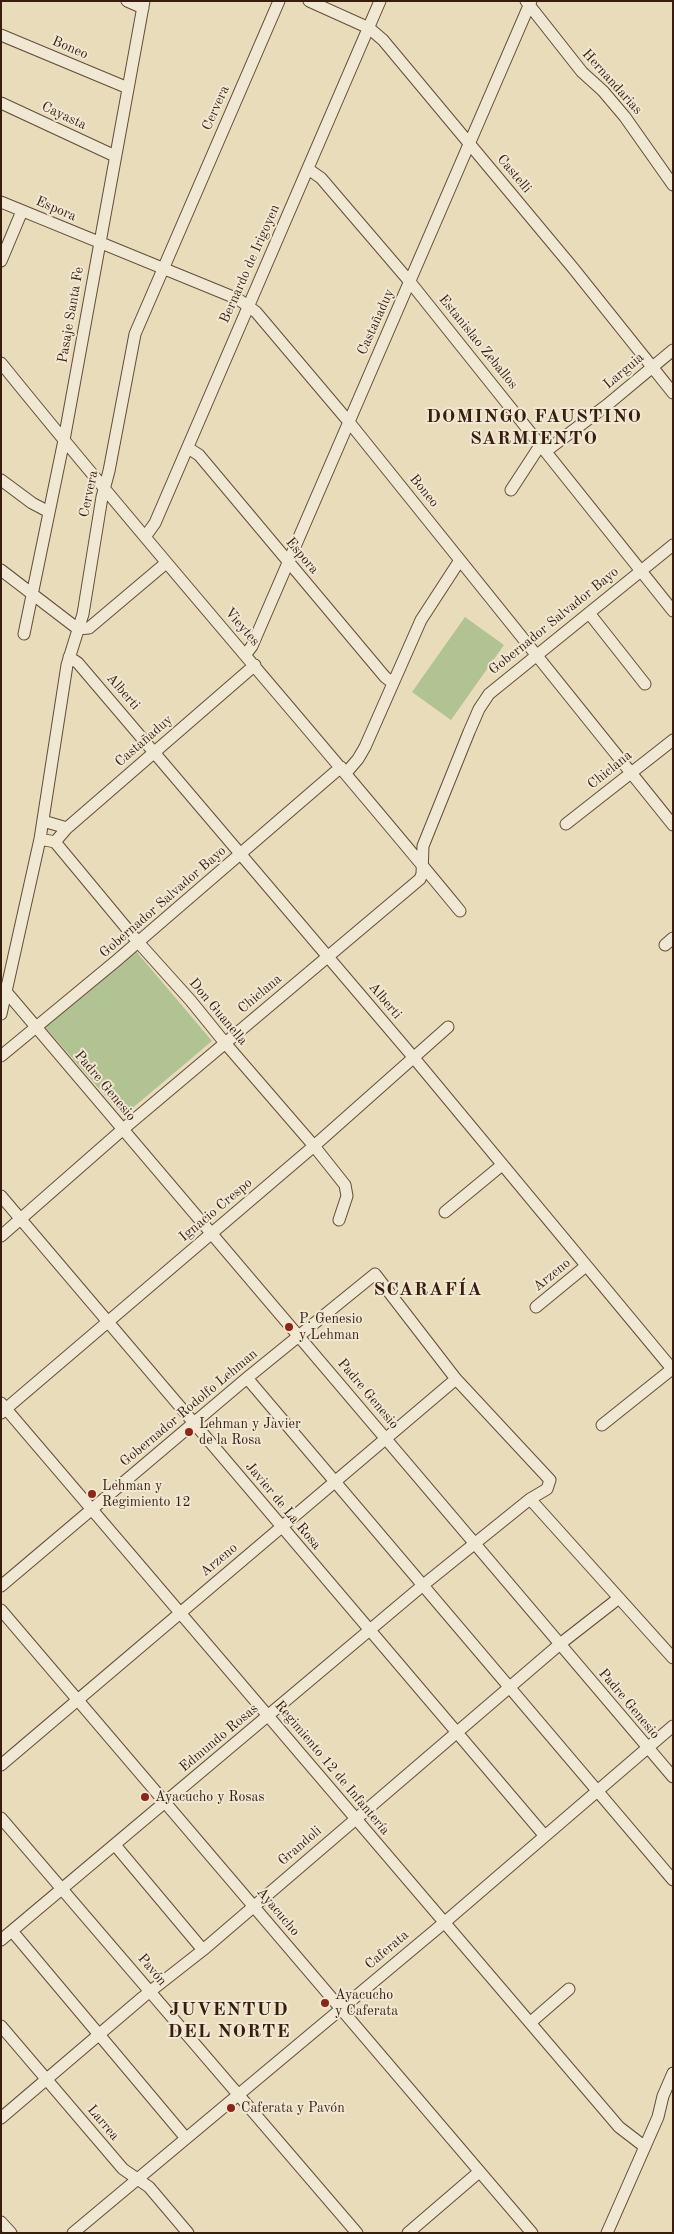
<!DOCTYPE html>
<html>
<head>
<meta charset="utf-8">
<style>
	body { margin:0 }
	#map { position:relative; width:674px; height:2234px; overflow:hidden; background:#e8dcbb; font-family:"Old Standard TT",serif }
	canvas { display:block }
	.frame { position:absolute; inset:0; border:2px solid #381c0e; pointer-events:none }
</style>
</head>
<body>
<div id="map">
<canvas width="674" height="2234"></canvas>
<div class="frame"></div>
</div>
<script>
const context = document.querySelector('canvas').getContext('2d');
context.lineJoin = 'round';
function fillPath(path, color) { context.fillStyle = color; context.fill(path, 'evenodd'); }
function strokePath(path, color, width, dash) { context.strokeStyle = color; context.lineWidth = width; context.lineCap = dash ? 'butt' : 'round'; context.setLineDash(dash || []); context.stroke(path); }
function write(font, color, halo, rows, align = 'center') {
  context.font = font + ' "Old Standard TT",serif'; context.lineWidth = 4; context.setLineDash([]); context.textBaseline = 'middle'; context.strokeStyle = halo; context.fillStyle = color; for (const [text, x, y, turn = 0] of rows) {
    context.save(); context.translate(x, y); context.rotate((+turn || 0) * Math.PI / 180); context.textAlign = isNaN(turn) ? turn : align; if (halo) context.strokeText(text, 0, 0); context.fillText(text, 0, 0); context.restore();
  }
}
fillPath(new Path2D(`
	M465,617l39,28 -53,75 -39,-28z
	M135,950l77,91 -89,75 -78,-89z`), '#b1c293');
const minor = new Path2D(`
	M127,1l16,7
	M309,1l60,27 14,12 190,228 100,125
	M526,1l56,71 21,19 22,26 48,68
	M1,35l127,53
	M1,103l114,53
	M308,169l13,9 89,104 263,329
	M1,202l237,97 18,13 93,110 324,403
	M1,261l21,-50
	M1,363c150,186 308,364 459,548
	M188,448l11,7 186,222 8,6
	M546,451l61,-46 66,-55
	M1,480l31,23 17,9
	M511,490l30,-46
	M145,537l10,-14 225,-522
	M1,570l77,59 11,-1 77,-65
	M589,613l56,71
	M24,634l40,-194 80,-439
	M246,654l6,-8 279,-645
	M69,657l9,6 336,395 259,312
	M346,773l12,-14 7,-12 56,-127 39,-60
	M43,821l24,7
	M566,824l107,-84
	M40,839l15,3 83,100 53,59 34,42 89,103 31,39 2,11 -8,24
	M55,842l12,-14 188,-163
	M665,945l8,-7
	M3,988l670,789
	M1,1014l39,-175 27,-174 16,-51 19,-117 7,-26 26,-137 144,-333
	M1,1056l115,-95 225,-194
	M1,1196l543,639
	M445,1212l57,-47
	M1,1236l121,-106 298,-251 2,-5 1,-28 46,-114 10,-23 10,-15 184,-149
	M536,1307l50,-41
	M247,1378l426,502
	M1,1403l618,724 26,20
	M1,1413l313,-267 134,-119
	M602,1425l70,-56
	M530,1499l143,159
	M1,1586l246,-208 128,-104 81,105 94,101 -3,9 -17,10 -108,87 -421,354
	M1,1610l531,623
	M1,1765l455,-386
	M1,1818l356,415
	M115,1845l88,105
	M12,1931l173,206
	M531,2022l38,-33
	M1,2026l122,143 26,18 39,46
	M1,2118l142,-121 60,-47 357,-306 59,-46
	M1,2222l10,11
	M73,2233l372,-311 228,-196
	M408,2233l71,-61
	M607,2233l51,-116 5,-21 10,-23`);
strokePath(minor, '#644c39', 13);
strokePath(minor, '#f0e8d3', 11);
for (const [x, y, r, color] of [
	[289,1327,5,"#8f2418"],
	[189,1432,5,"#8f2418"],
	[92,1494,5,"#8f2418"],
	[145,1797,5,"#8f2418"],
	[325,2003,5,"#8f2418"],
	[231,2108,5,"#8f2418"]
]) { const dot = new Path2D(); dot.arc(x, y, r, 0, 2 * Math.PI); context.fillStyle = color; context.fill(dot); strokePath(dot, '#f0e8d3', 2); }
write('14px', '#381c0e', '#f0e8d3', [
	["Boneo",70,48,23],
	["Hernandarias",612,82,48],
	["Cervera",216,108,-66],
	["Cayasta",64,116,25],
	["Castelli",514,174,50],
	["Espora",56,209,23],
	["Bernardo de Irigoyen",250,264,-66],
	["Pasaje Santa Fe",71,315,-80],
	["Castañaduy",376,322,-66],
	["Estanislao Zeballos",478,342,51],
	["Larguia",624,371,-40],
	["Boneo",424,491,51],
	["Cervera",89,494,-78],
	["Espora",302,556,50],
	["Gobernador Salvador Bayo",554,621,-39],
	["Vieytes",242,627,49],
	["Alberti",123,692,49],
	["Castañaduy",144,741,-41],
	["Chiclana",610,770,-39],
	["Gobernador Salvador Bayo",163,902,-41],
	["Chiclana",260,994,-40],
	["Alberti",385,1001,50],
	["Don Guanella",218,1012,50],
	["Padre Genesio",105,1086,50],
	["Ignacio Crespo",216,1210,-40],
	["Arzeno",552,1275,-39],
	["Padre Genesio",368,1394,50],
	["Gobernador Rodolfo Lehman",189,1408,-40],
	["Javier de La Rosa",283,1506,50],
	["Arzeno",219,1560,-40],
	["Padre Genesio",629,1704,50],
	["Edmundo Rosas",219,1738,-40],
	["Regimiento 12 de Infantería",332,1768,50],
	["Grandoli",300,1846,-41],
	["Ayacucho",278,1912,50],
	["Caferata",387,1950,-40],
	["Pavón",152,1970,50],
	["Larrea",103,2123,50]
]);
write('14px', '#381c0e', '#f0e8d3', [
	["P. Genesio",299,1319],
	["y Lehman",299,1335],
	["Lehman y Javier",199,1424],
	["de la Rosa",199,1440],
	["Lehman y",102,1486],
	["Regimiento 12",102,1502],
	["Ayacucho y Rosas",155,1797],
	["Ayacucho",335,1995],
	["y Caferata",335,2011],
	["Caferata y Pavón",241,2108]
], 'left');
context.letterSpacing = '1px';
write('bold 19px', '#381c0e', '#f0e8d3', [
	["DOMINGO FAUSTINO",534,417],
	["SARMIENTO",534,439],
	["SCARAFÍA",428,1290],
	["JUVENTUD",229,2010],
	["DEL NORTE",229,2032]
]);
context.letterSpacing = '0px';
</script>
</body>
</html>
